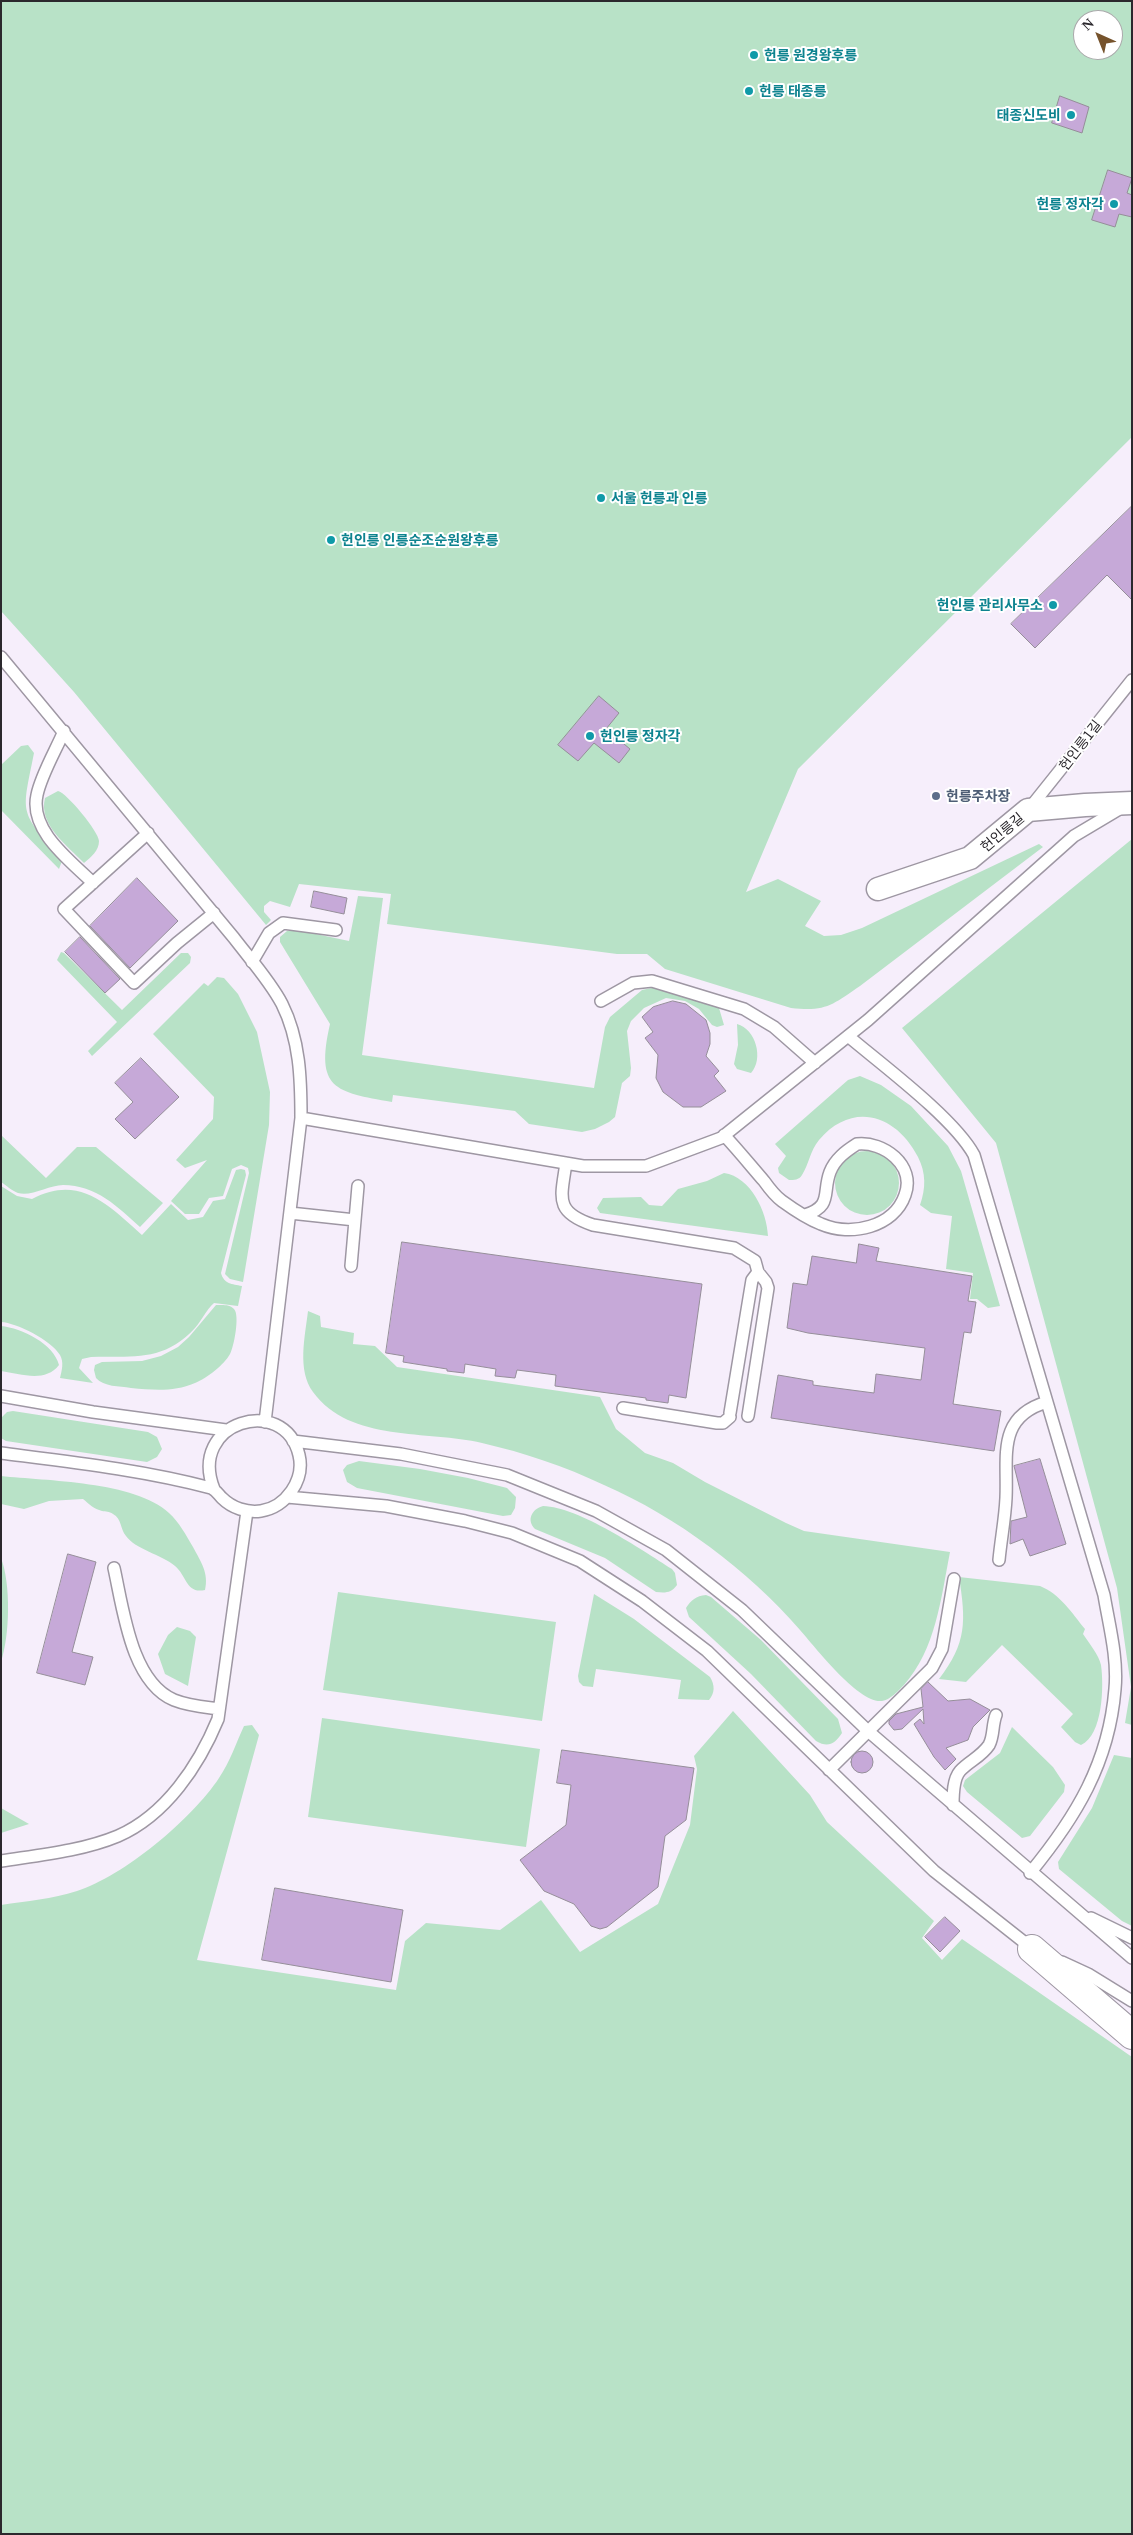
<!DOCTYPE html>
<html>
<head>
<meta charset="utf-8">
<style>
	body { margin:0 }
	#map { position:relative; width:1133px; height:2535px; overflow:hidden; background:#f6eefb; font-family:Georgia,serif }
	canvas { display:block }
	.frame { position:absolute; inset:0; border:2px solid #2b282d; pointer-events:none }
	.north { position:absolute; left:1073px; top:10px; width:50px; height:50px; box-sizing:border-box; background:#fff; border:1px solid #aaa9ab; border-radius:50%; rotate:316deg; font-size:14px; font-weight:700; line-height:20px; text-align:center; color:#2b282d }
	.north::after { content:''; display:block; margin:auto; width:18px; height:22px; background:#76532c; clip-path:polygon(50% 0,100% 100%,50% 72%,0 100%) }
</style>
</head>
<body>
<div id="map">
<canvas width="1133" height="2535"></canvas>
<div class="frame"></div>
<div class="north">N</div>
</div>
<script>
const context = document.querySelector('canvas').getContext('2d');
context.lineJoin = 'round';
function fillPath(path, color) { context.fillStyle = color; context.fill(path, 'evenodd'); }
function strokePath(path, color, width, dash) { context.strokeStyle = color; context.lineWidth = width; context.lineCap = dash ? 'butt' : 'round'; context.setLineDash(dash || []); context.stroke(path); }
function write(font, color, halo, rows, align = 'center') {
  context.font = font + ' Georgia,"Noto Sans KR",serif'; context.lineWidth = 4; context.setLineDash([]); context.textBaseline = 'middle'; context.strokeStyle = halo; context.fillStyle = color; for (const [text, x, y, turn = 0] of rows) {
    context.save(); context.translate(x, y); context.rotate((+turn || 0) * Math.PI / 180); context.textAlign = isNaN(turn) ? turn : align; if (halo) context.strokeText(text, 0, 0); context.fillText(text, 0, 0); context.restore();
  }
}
fillPath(new Path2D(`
	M1,1h1131v436l-334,332 -52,123 32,-13 43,22 -16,25 19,10 17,-1 21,-7 177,-84 4,3 -183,139c-28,19 -34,26 -69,22l-126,-39 -18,-15h-30l-230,-30 4,-30 -92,-10 -9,23 -20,-6 -6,5v6l7,8 -5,5 -192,-233 -73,-81zM1083,20h30v30h-30z
	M28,745l6,8c-12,61 -16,57 26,104l2,4 -3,8 -58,-59v-45l20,-19z
	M58,791c9,2 41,41 41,50 0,10 -8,16 -15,22 -16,-17 -46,-38 -39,-65z
	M1132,839v886l-7,-2 6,-36 -14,-99 -121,-445 -94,-115z
	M358,896l25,2 -21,157 232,33 11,-61 5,-10 32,-27 14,-3 63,21 5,17 -7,2 -5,-2 -13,-16 -14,-8 -19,-3 -22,10 -13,13 -4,10 4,37 -1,8 -8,7 -7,34 -6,5 -14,7 -13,3 -53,-8 -14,-13 -122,-16 -1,7c-57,-10 -77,-13 -62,-78l-50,-82v-5l7,-6 10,-1 52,11z
	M61,952l3,1 58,57 59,-57h7l3,4 -1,6 -98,93 -4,-5 29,-29 -60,-62z
	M217,977l7,1 14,16 19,38 13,60 -1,33 -26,157 -13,-3 -5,-5 24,-101 -1,-5 -7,-3 -9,4 -9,27 -14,2 -10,16h-14l-14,-13 36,-41 -22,8 -9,-8 37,-41 1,-22 -61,-63 51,-51 4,3z
	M737,1024c19,5 27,35 14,49l-14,-4 -3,-5 4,-19z
	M860,1076l21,9 30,21 37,40 13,25 39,135 -12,2 -11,-9h-7l3,-26 -27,-4 6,-53 -21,-3 -11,-8c6,-17 6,-32 -2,-48 -22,-43 -66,-56 -99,-17 -9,11 -10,24 -17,35 -3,5 -8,5 -13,5l-10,-7 -1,-5 8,-12 -11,-12 73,-64z
	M1,1135l45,43 31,-31h19l67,56 -23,24c-22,-20 -44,-42 -77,-42 -14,0 -32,12 -45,8 -6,-2 -12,-8 -17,-11z
	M835 1183a32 32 0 1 1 64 0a32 32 0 1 1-64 0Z
	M241,1169l4,1 1,5 -25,98c3,11 11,11 21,13l-4,20 -24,-3c-8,7 -12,17 -19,25 -31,34 -62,28 -104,29l-9,2 -3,9 14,15 -33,-5c2,-8 4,-16 0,-23 -9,-15 -43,-32 -59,-33v-136l16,10 15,3c48,-25 76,6 110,36l29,-31 17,16 15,-3 10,-16 12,-2 11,-29z
	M724,1173c27,4 43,39 44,63l-168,-23 -3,-5 6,-10 38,-1 8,8 13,1 16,-17 29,-8z
	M216,1305c6,0 14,-1 18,4 6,6 0,38 -4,45 -6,11 -23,24 -35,29 -21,9 -41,7 -64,5 -12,-2 -27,-1 -35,-10l-2,-8 1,-5 7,-3 40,-1 19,-5 17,-9 11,-10z
	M308,1311l12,5 1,11 33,6 -1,11 22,2 22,21 203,30 16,32 29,24 28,10 32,19 81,41 18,8 146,21c-9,46 -14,97 -46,133 -6,6 -14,15 -22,16 -23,3 -67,-54 -82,-71 -52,-60 -123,-113 -196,-145 -40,-19 -79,-32 -122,-42 -54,-13 -132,0 -169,-51 -16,-22 -8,-55 -5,-81z
	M1,1326c21,2 53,18 58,39 -14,18 -38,9 -58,6z
	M13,1411l135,21 9,5 5,12 -5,8 -10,5 -141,-21 -5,-3v-20l6,-6z
	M359,1461l61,8 48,9 39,10 9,9 -1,11 -4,7 -8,1 -146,-28 -10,-6 -4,-12 4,-5z
	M1,1476c45,5 134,5 168,37 10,9 17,22 24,34 8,15 16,26 12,43 -19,4 -18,-14 -30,-24 -13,-11 -40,-17 -49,-30 -6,-7 -4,-17 -13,-22 -4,-3 -7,-2 -11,-3 -8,-2 -13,-7 -19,-12l-34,2 -25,8 -23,-5z
	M543,1506c36,1 99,44 129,63l3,4 2,12c-6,8 -11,8 -21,7l-51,-34 -70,-29c-9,-9 -3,-20 8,-23z
	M1,1558c10,26 9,77 0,104z
	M959,1577l81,9c20,8 32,27 45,43l-2,5c6,9 16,21 18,31 3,21 2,70 -20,80l-6,-3 -14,-15 12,-13 -71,-69 -36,37 -27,-3c28,-36 27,-58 20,-102z
	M338,1592l218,30 -14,99 -219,-31z
	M594,1594l40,25 76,58c5,8 5,16 -1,23l-31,-1 3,-19 -85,-11 -3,18 -10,-1 -4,-4 -1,-6z
	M706,1595l5,2 50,43 77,79 4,14c-7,11 -14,15 -26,8l-65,-67 -62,-57 -3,-9c5,-8 10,-12 20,-13z
	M177,1627l13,4 6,6 -8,49 -23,-12 -7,-20 10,-19z
	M733,1711l77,84 17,27 107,99 -12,17 20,22 20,-21 170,118v477h-1131v-629c26,-4 51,-6 76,-14 47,-15 115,-72 142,-113 11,-16 17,-35 25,-52l8,-1 7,10 -62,225 199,30 9,-49 21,-18 74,7 41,-30 39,52 78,-48 32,-79 7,-56 -3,-13z
	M322,1718l218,31 -14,98 -218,-30z
	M1012,1727l41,40 12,18 -1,7 -34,44 -8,2 -55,-46 -4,-6 2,-6 35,-27z
	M1114,1755l18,3v168l-10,-5 -63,-52 -1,-7 34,-54z
	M1,1808l28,16 -28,9z`), '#b8e2c7');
const building = new Path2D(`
	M1060,96l29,11 -7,26 -30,-10z
	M1108,170l24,8 -5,15 5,2v22l-13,-3 -4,13 -23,-7z
	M1132,506v94l-25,-25 -72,73 -24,-24z
	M599,696l20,17 -13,16 24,20 -11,14 -25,-20 -16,18 -20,-16z
	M137,878l41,43 -48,47 -40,-42z
	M314,891l33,7 -3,16 -33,-7z
	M80,937l40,42 -15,14 -40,-41z
	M673,1001l13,3 20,16 4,13v11l-4,12 13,15 -5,5 12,15 -25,16h-18l-20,-15 -7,-14 2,-23 -13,-17 8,-6 -11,-15 11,-10z
	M141,1058l38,39 -44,42 -20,-20 18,-17 -18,-19z
	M402,1242l300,42 -16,114 -17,-3 -1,8 -22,-3v-2l-91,-12 1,-11 -39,-5 -2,8 -20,-2 1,-7 -31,-5 -1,9 -17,-2v-2l-44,-7 1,-6 -18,-3z
	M859,1244l20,4 -3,13 96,15 -4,25 8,1 -5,31 -7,-1 -11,72 48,7 -7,40 -223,-33 7,-43 35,6v4l61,8 2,-19 45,6 4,-32 -117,-15 -21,-5 6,-45 14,2 5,-29 44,7z
	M1040,1459l26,85 -36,12 -7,-17 -13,5 1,-23 16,-4 -13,-51z
	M68,1554l28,8 -24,90 21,5 -8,28 -48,-12z
	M928,1682l20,19 22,-2 20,11 -17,17 -5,13 -22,8 10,11 -11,11 -11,-13 -20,-33 6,-5 4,5 -1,-15 -21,20 -8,1 -5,-6v-3l7,-7 27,-7 -2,-18z
	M562,1750l132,18 -8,52 -21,16 -7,51 -51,40 -7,2 -9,-3 -17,-22 -30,-13 -24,-31 46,-35 5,-40 -14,-2z
	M851 1762a11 11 0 1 1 22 0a11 11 0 1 1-22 0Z
	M275,1888l128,22 -12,72 -129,-22z
	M945,1917l15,14 -20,21 -15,-15z`);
fillPath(building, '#c6a9d8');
strokePath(building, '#958e99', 1);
const lane = new Path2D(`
	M1,657l233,281c16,21 36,43 48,66 18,36 19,75 19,114l-36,304
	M64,731c-8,19 -23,44 -27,64 -8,36 34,66 56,88
	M1029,809l103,-129
	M148,833l-84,76 70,74 43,-40 37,-30
	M252,962l17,-29 14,-10 53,7
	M601,1001l32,-18 19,-2 92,28 30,18 41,36
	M848,1036c33,28 106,82 126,119l130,440c5,30 14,63 11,94 -6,74 -39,128 -85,184
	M301,1118l282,48h63l75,-28 147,-118 206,-184 47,-28
	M724,1135c14,15 27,31 40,46 5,7 11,15 18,20 11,8 26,18 39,23 30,13 73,3 84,-29 11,-30 -22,-54 -48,-51 -11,7 -22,15 -27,28 -8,21 3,34 -25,43
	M566,1163c-5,35 -12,49 27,62l141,23 21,13 3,11 8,10 2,6 -20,128
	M290,1213l65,7
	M351,1266l7,-80
	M1,1396l92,16 133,18
	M623,1408l94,15h6l7,-6
	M730,1413l22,-133 6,-8
	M293,1441l108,13 106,21 89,36 70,39 76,60 126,121 264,227
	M1,1453c70,9 142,17 210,35 5,2 7,6 11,10 10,10 25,15 39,13 25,-4 44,-31 38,-56 -15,-62 -112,-33 -85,34
	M287,1497l99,9 79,15 47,12 68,28 62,40 65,50 227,220 100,79
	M999,1560c2,-21 6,-41 7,-62 2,-41 -10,-81 41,-96
	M114,1568c9,40 17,114 60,132 15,6 30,7 45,9
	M829,1770l103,-102 10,-19 12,-70
	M953,1805c0,-10 0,-26 7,-34 9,-10 21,-14 29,-26 5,-9 3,-20 7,-30
	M1,1861c39,-6 81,-10 117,-25 48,-21 81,-71 100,-117l29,-208
	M1091,1918l41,20
	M1062,1962l26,12 44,27`);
const street = new Path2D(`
	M878,889l92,-31 58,-48 57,-5 47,-2`);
const highway = new Path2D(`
	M1032,1949l100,86`);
strokePath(lane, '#9e97a3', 14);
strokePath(street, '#9e97a3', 25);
strokePath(highway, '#9e97a3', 30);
strokePath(lane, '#fff', 11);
strokePath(street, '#fff', 22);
strokePath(highway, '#fff', 28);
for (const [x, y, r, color] of [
	[754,55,5,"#0f9aa8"],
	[749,91,5,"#0f9aa8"],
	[1071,115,5,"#0f9aa8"],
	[1114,204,5,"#0f9aa8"],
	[601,498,5,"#0f9aa8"],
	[331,540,5,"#0f9aa8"],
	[1053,605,5,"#0f9aa8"],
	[590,736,5,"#0f9aa8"],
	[936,796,5,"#5c6f8a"]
]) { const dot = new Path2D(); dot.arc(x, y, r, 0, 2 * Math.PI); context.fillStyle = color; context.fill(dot); strokePath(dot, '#fff', 2); }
write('bold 14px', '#0d838f', '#fff', [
	["헌릉 원경왕후릉",764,55],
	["헌릉 태종릉",759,91],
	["태종신도비",1061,115,"right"],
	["헌릉 정자각",1104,204,"right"],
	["서울 헌릉과 인릉",611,498],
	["헌인릉 인릉순조순원왕후릉",341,540],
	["헌인릉 관리사무소",1043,605,"right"],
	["헌인릉 정자각",600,736]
], 'left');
write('14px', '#2b282d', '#fff', [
	["헌인릉1길",1080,745,-52],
	["헌인릉길",1002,832,-40]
]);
write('bold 14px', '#4e5e75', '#fff', [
	["헌릉주차장",946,796]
], 'left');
</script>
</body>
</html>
